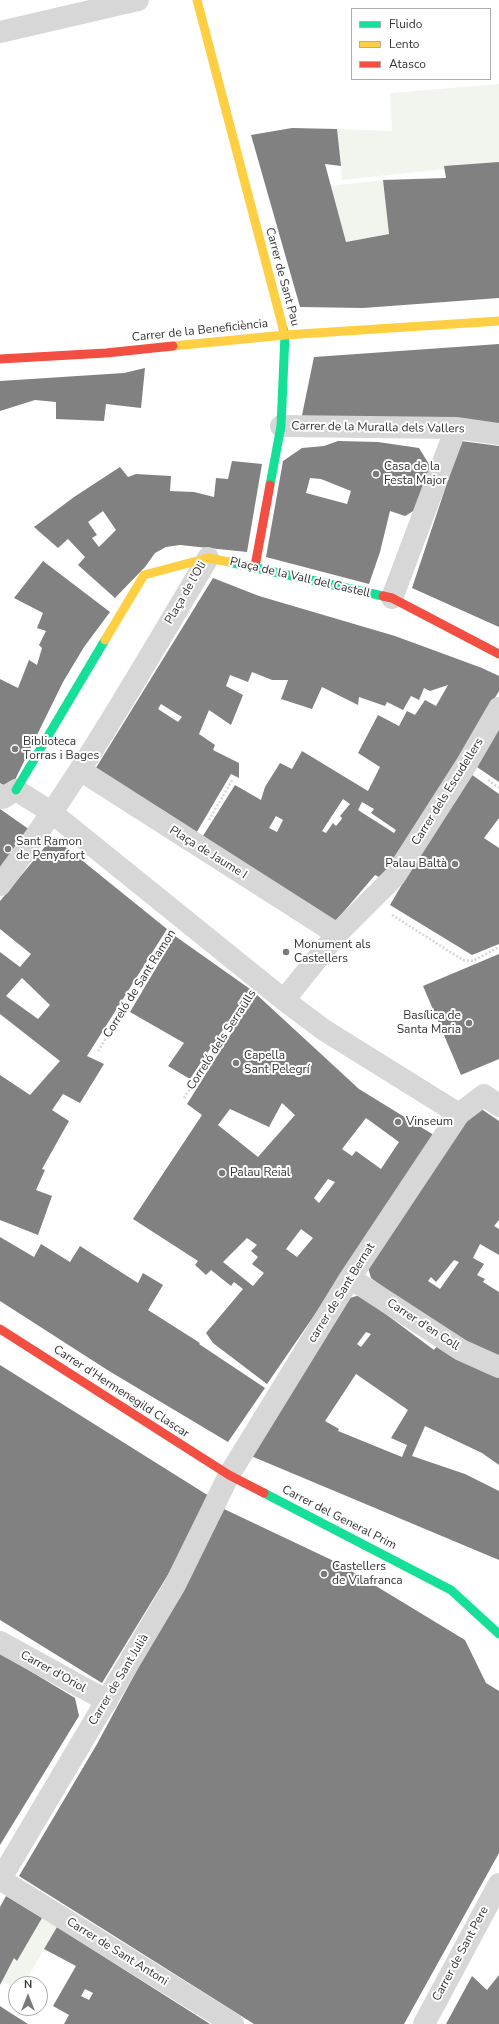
<!DOCTYPE html>
<html>
<head>
<meta charset="utf-8">
<style>
	body { margin:0 }
	#map { position:relative; width:499px; height:2024px; overflow:hidden; background:#fff; font-family:"Nunito Sans",sans-serif }
	canvas { display:block }
	.legend { position:absolute; left:351px; top:8px; width:140px; height:72px; box-sizing:border-box; background:#fff; border:1px solid #adadad; margin:0; padding:5px 7px; list-style:none; font-size:12px; color:#333 }
	.legend li { display:flex; align-items:center; gap:8px; height:20px }
	.legend b { width:20px; border:1px solid #adadad }
	.north { position:absolute; left:8px; top:1976px; width:40px; height:40px; box-sizing:border-box; background:#fff; border:1px solid #adadad; border-radius:50%; rotate:0deg; font-size:11px; font-weight:700; line-height:16px; text-align:center; color:#333 }
	.north::after { content:''; display:block; margin:auto; width:14px; height:18px; background:#7a7a7a; clip-path:polygon(50% 0,100% 100%,50% 72%,0 100%) }
</style>
</head>
<body>
<div id="map">
<canvas width="499" height="2024"></canvas>
<ul class="legend">
<li><b style="height:5px;background:#16e098"></b>Fluido</li>
<li><b style="height:5px;background:#ffcf43"></b>Lento</li>
<li><b style="height:5px;background:#f24e42"></b>Atasco</li>
</ul>
<div class="north">N</div>
</div>
<script>
const context = document.querySelector('canvas').getContext('2d');
context.lineJoin = 'round';
function fillPath(path, color) { context.fillStyle = color; context.fill(path, 'evenodd'); }
function strokePath(path, color, width, dash) { context.strokeStyle = color; context.lineWidth = width; context.lineCap = dash ? 'butt' : 'round'; context.setLineDash(dash || []); context.stroke(path); }
function write(font, color, halo, rows, align = 'center') {
  context.font = font + ' "Nunito Sans",sans-serif'; context.lineWidth = 4; context.setLineDash([]); context.textBaseline = 'middle'; context.strokeStyle = halo; context.fillStyle = color; for (const [text, x, y, turn = 0] of rows) {
    context.save(); context.translate(x, y); context.rotate((+turn || 0) * Math.PI / 180); context.textAlign = isNaN(turn) ? turn : align; if (halo) context.strokeText(text, 0, 0); context.fillText(text, 0, 0); context.restore();
  }
}
fillPath(new Path2D(`
	M499,84v79l-157,17 -5,-51 55,2 -2,-38z
	M383,180l6,54 -43,8 -15,-56z
	M42,1918l15,9 -33,57h-8v5l-14,-8 12,-23 3,2z`), '#f2f5ed');
fillPath(new Path2D(`
	M292,128l45,1 4,37 -16,-2 21,78 43,-8 -6,-54 63,-2 -2,-12 55,-4v136l-136,10 -63,-1 -49,-172z
	M499,344v82l-198,-6 13,-63z
	M145,368l-4,40 -35,-4 -2,17 -48,-2v-17l-21,-2 -35,11v-30l124,-8z
	M338,441l40,1 41,6 13,21 -9,36 -18,11 -15,-5 -10,41 -11,32 -103,-27 17,-96 19,-13 22,-2zM310,478l11,1 30,12 -4,13 -41,-11z
	M461,441l38,5v181l-87,-39z
	M232,461l30,3 -15,88 -67,-7 -14,2 -11,6 -10,14 -30,31 -37,-33 7,-8 -17,-18 -10,9 -24,-21 40,-30 46,-30 8,10 8,-3 35,2 -1,15 24,1 20,5 2,-19 12,1zM103,511l13,19 -17,17 -7,-9 5,-3 -9,-13z
	M43,561l67,51 -26,35 -21,35 -53,108 -10,-7v-104l18,9 11,-28 8,5 5,-17 -3,-3 7,-14 -9,-3 6,-15 -29,-15z
	M213,578l46,18 136,40 87,32 17,8v15l-114,189 -10,-5 -41,48 -133,-84 34,-54 26,15 4,-13 15,-24 12,6 10,-18 66,40 12,-24 -22,-14 20,-38 21,11 8,-15 8,4 10,-15 11,6 12,-21 -18,6 -6,-3 -5,12 -8,-4 -8,14 -16,-8 -2,4 -26,-9 -1,8 -36,-18 -10,22 -31,-10 7,-19h-16l-20,-8 -4,10 -18,-7 -4,11 17,9 -12,30 -22,-15 -10,24 16,11 -2,5 26,13v15l-8,-4 -36,61 -101,-64zM161,704l21,13 -4,5 -20,-13zM343,799l7,5 -10,12 2,2 -1,2 -5,6 -3,-3 -7,10 -4,-2zM362,802l12,7 -3,4 25,17 -2,3 -36,-23zM276,816l7,4 -6,12 -8,-4z
	M499,724v58l-25,-17z
	M468,772l31,22v24l-15,20 15,10v96l-27,11 -82,-50z
	M0,809l30,21 -30,38z
	M53,837l114,92 -80,127 17,8 -24,39 -17,-9 -11,16 17,11 -27,48 3,1 -9,20 16,6 -14,39 -38,-15v-145l30,20 30,-34 -60,-47v-62l20,15 11,-13 -31,-25v-28zM22,978l28,27 -12,14 -32,-23z
	M175,936l75,53 -60,90 -22,-13 16,-23 -54,-31z
	M499,954v105l-38,16 -38,-89z
	M256,994l103,95 78,48 -170,247 -54,-41 -7,-10 37,-44 -9,-7 -3,4 -20,-16 -5,5 -11,-10 3,-4 -65,-42 69,-104 -15,-11zM282,1103l13,12 -37,42 -40,-32 12,-16 39,18zM366,1118l33,24 -18,27 -25,-18 -4,5 -10,-7zM328,1179l7,3 -16,21 -5,-5zM301,1229l12,9 -16,19 -11,-8zM247,1238l10,7 -6,6 7,6 -6,7 12,9 -11,13 -30,-24z
	M477,1106l22,15v99l-5,6 5,3v26l-19,-11 -7,14 11,6 -7,11 8,4 -2,3 16,10v67l-58,-31 -38,-26 -32,-24 -3,-10zM454,1260l5,2 -19,27 -12,-8 3,-4 5,5z
	M0,1237l34,20 7,-13 29,18 10,-16 58,37 5,-10 20,12 -15,25 52,33 -1,1 66,44 -37,54 -119,-71 -109,-70z
	M360,1295l74,55 3,-4 62,32v87l-17,-12 -57,-27 -13,30 53,18 34,17v69l-248,-104 99,-158zM366,1332l5,2 -10,13 -4,-3zM356,1374l52,36 -17,28 16,7 -5,12 -64,-26 1,-2 -14,-8z
	M0,1365l209,131 -40,77 -67,110 -102,-63z
	M224,1509l114,54 127,77 21,43 13,8v162l-95,171h-150l-235,-148 78,-132z
	M0,1653l75,45 4,18 -79,129z
	M6,1896l36,22 -25,43 -3,-3 -14,27v-78z
	M57,1927l112,71 41,26h-146l5,-9 -16,-9 23,-40 -32,-17zM85,1989l8,4 -4,7 -8,-4z
	M499,1975v49h-53l26,-48 15,14z
	M0,2006l9,6 19,12h-28z`), '#818181');
strokePath(new Path2D(`
	M488,780l11,8
	M209,820l24,-41
	M392,915l71,45 10,1 26,-14
	M98,1051l69,-112
	M184,1098l61,-95`), '#d6d6d6', 2.5, [2, 2]);
strokePath(new Path2D(`
	M0,32l138,-32
	M281,426l175,2 43,6
	M392,598l64,-170
	M80,770l257,164
	M0,795l3,3 13,-8 35,22 233,188 40,30 135,84
	M0,885c78,-103 142,-216 208,-327
	M284,1000l53,-66 58,-58 71,-111 33,-57
	M350,1278l111,72 38,17
	M0,1642l107,59
	M0,1879l233,145
	M0,1880l175,-295 54,-110 121,-197 109,-164 25,-19 15,11
	M424,2024l75,-140`), '#d7d7d7', 22);
strokePath(new Path2D(`
	M270,485l11,-59 4,-91 -2,-7
	M229,562l154,34
	M16,790l89,-150
	M264,1493l187,97 48,44`), '#16e098', 9);
strokePath(new Path2D(`
	M197,0l86,328
	M173,346l112,-11 214,-14
	M105,640l39,-65 64,-17 21,4`), '#ffcf43', 9);
strokePath(new Path2D(`
	M0,359l106,-6 67,-7
	M255,566l15,-81
	M383,596l9,2 107,56
	M0,1329l229,146 35,18`), '#f24e42', 9);
for (const [x, y, r, color] of [
	[376,474,4,"#7a7a7a"],
	[15,749,4,"#7a7a7a"],
	[8,849,4,"#7a7a7a"],
	[455,864,4,"#7a7a7a"],
	[286,952,4,"#7a7a7a"],
	[469,1023,4,"#7a7a7a"],
	[236,1063,4,"#7a7a7a"],
	[398,1122,4,"#7a7a7a"],
	[222,1173,4,"#7a7a7a"],
	[324,1574,4,"#7a7a7a"]
]) { const dot = new Path2D(); dot.arc(x, y, r, 0, 2 * Math.PI); context.fillStyle = color; context.fill(dot); strokePath(dot, '#fff', 1.5); }
write('12px', '#333', '#fff', [
	["Carrer de Sant Pau",282,277,75],
	["Carrer de la Beneficiència",200,331,-6],
	["Carrer de la Muralla dels Vallers",378,428,1],
	["Plaça de la Vall del Castell",300,578,13],
	["Plaça de l'Oli",186,593,-60],
	["Carrer dels Escudellers",448,792,-58],
	["Plaça de Jaume I",208,853,32],
	["Correló de Sant Ramon",140,984,-58],
	["Correló dels Serraülls",222,1040,-57],
	["carrer de Sant Bernat",342,1293,-58],
	["Carrer d'en Coll",423,1325,33],
	["Carrer d'Hermenegild Clascar",121,1392,33],
	["Carrer del General Prim",339,1518,27],
	["Carrer d'Oriol",53,1672,29],
	["Carrer de Sant Julià",119,1680,-59],
	["Carrer de Sant Antoni",117,1952,32],
	["Carrer de Sant Pere",461,1954,-62]
]);
write('12px', '#333', '#fff', [
	["Casa de la",384,467],
	["Festa Major",384,481],
	["Biblioteca",23,742],
	["Torras i Bages",23,756],
	["Sant Ramon",16,842],
	["de Penyafort",16,856],
	["Palau Baltà",447,864,"right"],
	["Monument als",294,945],
	["Castellers",294,959],
	["Basílica de",461,1016,"right"],
	["Santa Maria",461,1030,"right"],
	["Capella",244,1056],
	["Sant Pelegrí",244,1070],
	["Vinseum",406,1122],
	["Palau Reial",230,1173],
	["Castellers",332,1567],
	["de Vilafranca",332,1581]
], 'left');
</script>
</body>
</html>
